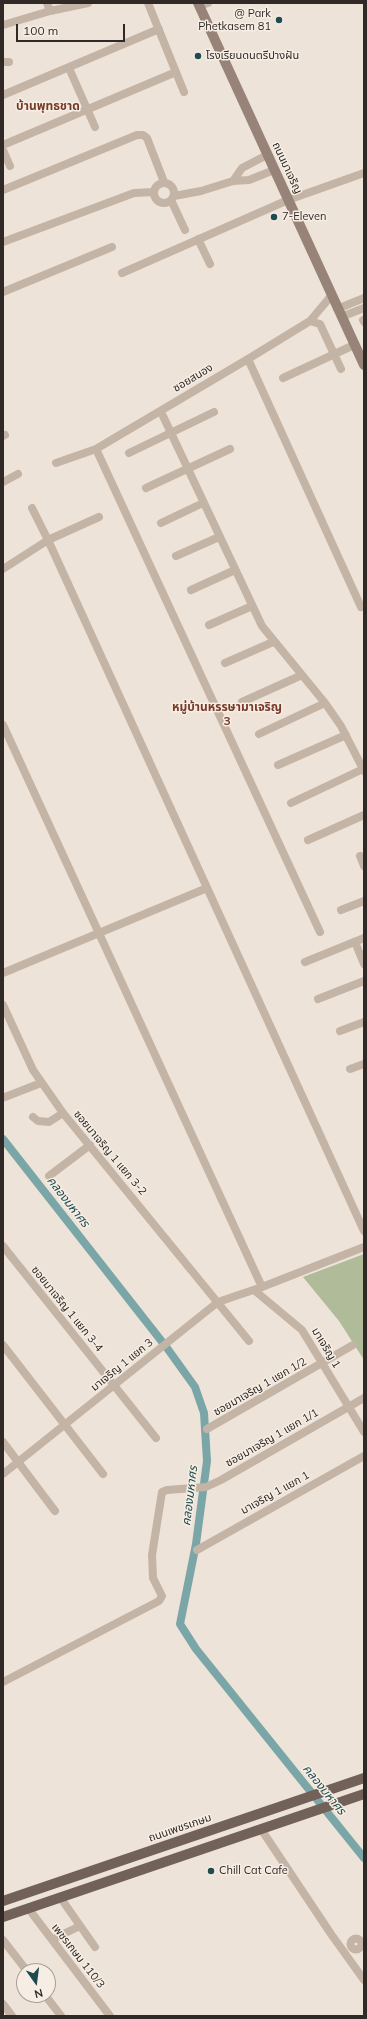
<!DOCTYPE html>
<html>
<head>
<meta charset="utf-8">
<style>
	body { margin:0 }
	#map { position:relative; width:367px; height:2019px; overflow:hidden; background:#eee3d8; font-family:Mulish,sans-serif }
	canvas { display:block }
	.frame { position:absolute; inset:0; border:4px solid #312926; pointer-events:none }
	.north { position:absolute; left:16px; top:1963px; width:40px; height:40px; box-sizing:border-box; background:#f6eee4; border:1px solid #a79f98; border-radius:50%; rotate:166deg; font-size:11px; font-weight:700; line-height:16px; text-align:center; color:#312926 }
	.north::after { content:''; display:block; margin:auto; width:14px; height:18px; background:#204b4e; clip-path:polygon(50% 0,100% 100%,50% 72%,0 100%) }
	.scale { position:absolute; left:16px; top:24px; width:109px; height:18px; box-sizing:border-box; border:2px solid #312926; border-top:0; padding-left:5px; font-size:12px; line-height:14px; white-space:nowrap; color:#312926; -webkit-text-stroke:3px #f6eee4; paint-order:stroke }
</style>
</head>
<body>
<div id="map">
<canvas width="367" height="2019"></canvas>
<div class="frame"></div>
<div class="north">N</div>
<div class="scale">100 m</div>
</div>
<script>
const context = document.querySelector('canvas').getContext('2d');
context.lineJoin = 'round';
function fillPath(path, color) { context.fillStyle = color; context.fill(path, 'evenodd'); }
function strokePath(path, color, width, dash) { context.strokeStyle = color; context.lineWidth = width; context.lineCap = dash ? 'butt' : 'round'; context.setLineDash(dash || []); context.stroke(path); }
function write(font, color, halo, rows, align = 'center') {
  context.font = font + ' Mulish,"Noto Sans Thai",sans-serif'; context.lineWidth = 3; context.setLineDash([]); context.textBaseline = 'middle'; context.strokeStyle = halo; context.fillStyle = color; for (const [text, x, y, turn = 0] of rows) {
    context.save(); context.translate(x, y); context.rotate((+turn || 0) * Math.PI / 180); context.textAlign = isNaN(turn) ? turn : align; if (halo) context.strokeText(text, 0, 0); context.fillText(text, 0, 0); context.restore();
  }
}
fillPath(new Path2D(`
	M364,1254v106l-25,-39 -36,-44z`), '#b0bb9a');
strokePath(new Path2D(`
	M3,1139l164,209 28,39 9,26 3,48 -11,83 -16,80 16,25 168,209`), '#7aa6a8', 8);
strokePath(new Path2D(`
	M47,3l3,8 38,-8
	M148,3l36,89
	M199,6l9,-3
	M3,25l47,-14
	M3,62h6
	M69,68l26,59
	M3,95l156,-66
	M3,145l173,-73
	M3,150l7,16
	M233,181l9,-13 25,-13
	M154 193a10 10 0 1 1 20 0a10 10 0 1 1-20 0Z
	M3,190l134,-55h6l4,3 17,44
	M174,196l27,-5 32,-10 16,-1 25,-10
	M171,200l14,30
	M198,239l12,25
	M3,242l131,-49 20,-1
	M122,273l166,-73 76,-27
	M3,292l109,-45
	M337,309l27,-11
	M341,317l23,-9
	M363,320l1,2
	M310,321l10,3 21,45
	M248,359l113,248
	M283,378l71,-33
	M163,416l99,210 63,77 16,23 23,45
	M3,436l2,-1
	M96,449l224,483
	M129,453l85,-41
	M56,463l40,-14 152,-90 62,-38 21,-25
	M3,482l15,-8
	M146,488l84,-39
	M32,508l16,32 316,691
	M161,523l42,-20
	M176,556l43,-19
	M3,569l45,-29 51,-23
	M191,590l44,-20
	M209,625l43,-19
	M225,663l48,-21
	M242,702l60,-27
	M3,725l259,562
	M259,734l66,-31
	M278,765l68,-30
	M291,803l72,-34
	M308,840l56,-25
	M360,856l4,10
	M341,910l23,-9
	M355,942l9,22
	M305,962l59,-24
	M3,973l204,-85
	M318,999l46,-18
	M3,1005l30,65 30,43 186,228
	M340,1031l24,-9
	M350,1069l14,-5
	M5,1097l36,-14
	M33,1117l5,4 11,1 14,-9
	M49,1176l41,-31
	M3,1246l153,192
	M254,1290l48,40 62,102
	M3,1345l100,129
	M207,1429l146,-84
	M3,1442l52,69
	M3,1474l215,-172 44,-15 102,-40
	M197,1550l167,-94
	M3,1682l156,-81 3,-5 -9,-18 -1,-23 10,-63 5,-2 39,-3 15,-7 143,-82
	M261,1829l70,105 33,46
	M60,1897l35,50
	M28,1908l82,108
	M57,1937l23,-11
	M350.5 1944a5.5 5.5 0 1 1 11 0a5.5 5.5 0 1 1-11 0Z
	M3,1940l24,31
	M45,1995l16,21
	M3,2004l9,12`), '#c4b4a6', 8);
strokePath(new Path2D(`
	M198,3l166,362`), '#978378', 10);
strokePath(new Path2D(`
	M3,1901l361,-123
	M3,1917l361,-123`), '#726158', 10);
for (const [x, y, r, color] of [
	[279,20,4,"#204b4e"],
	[198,56,4,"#204b4e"],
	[274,217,4,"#204b4e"],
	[211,1871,4,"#204b4e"]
]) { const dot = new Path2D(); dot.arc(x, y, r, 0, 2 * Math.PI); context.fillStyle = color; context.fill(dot); strokePath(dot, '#f6eee4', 1.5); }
write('11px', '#312926', '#f6eee4', [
	["@ Park",271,14,"right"],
	["Phetkasem 81",271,27,"right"],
	["โรงเรียนดนตรีปางฝัน",206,56],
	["7-Eleven",282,217],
	["Chill Cat Cafe",219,1871]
], 'left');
write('11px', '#312926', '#f6eee4', [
	["ถนนมาเจริญ",287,168,65],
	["ซอยสนอง",193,378,-31],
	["ซอยมาเจริญ 1 แยก 3-2",110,1153,50],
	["ซอยมาเจริญ 1 แยก 3-4",67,1309,51],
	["มาเจริญ 1",326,1348,59],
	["มาเจริญ 1 แยก 3",122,1365,-39],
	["ซอยมาเจริญ 1 แยก 1/2",260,1387,-30],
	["ซอยมาเจริญ 1 แยก 1/1",272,1438,-30],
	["มาเจริญ 1 แยก 1",275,1493,-29],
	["ถนนเพชรเกษม",180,1828,-19],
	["เพชรเกษม 110/3",78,1956,52]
]);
write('bold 12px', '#783a28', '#f6eee4', [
	["บ้านพุทธชาด",48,106],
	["หมู่บ้านหรรษามาเจริญ",227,707],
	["3",227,721]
]);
write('italic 12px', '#204b4e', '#f6eee4', [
	["คลองมหาศร",68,1202,52],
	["คลองมหาศร",190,1496,-83],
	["คลองมหาศร",324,1790,51]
]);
</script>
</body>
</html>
